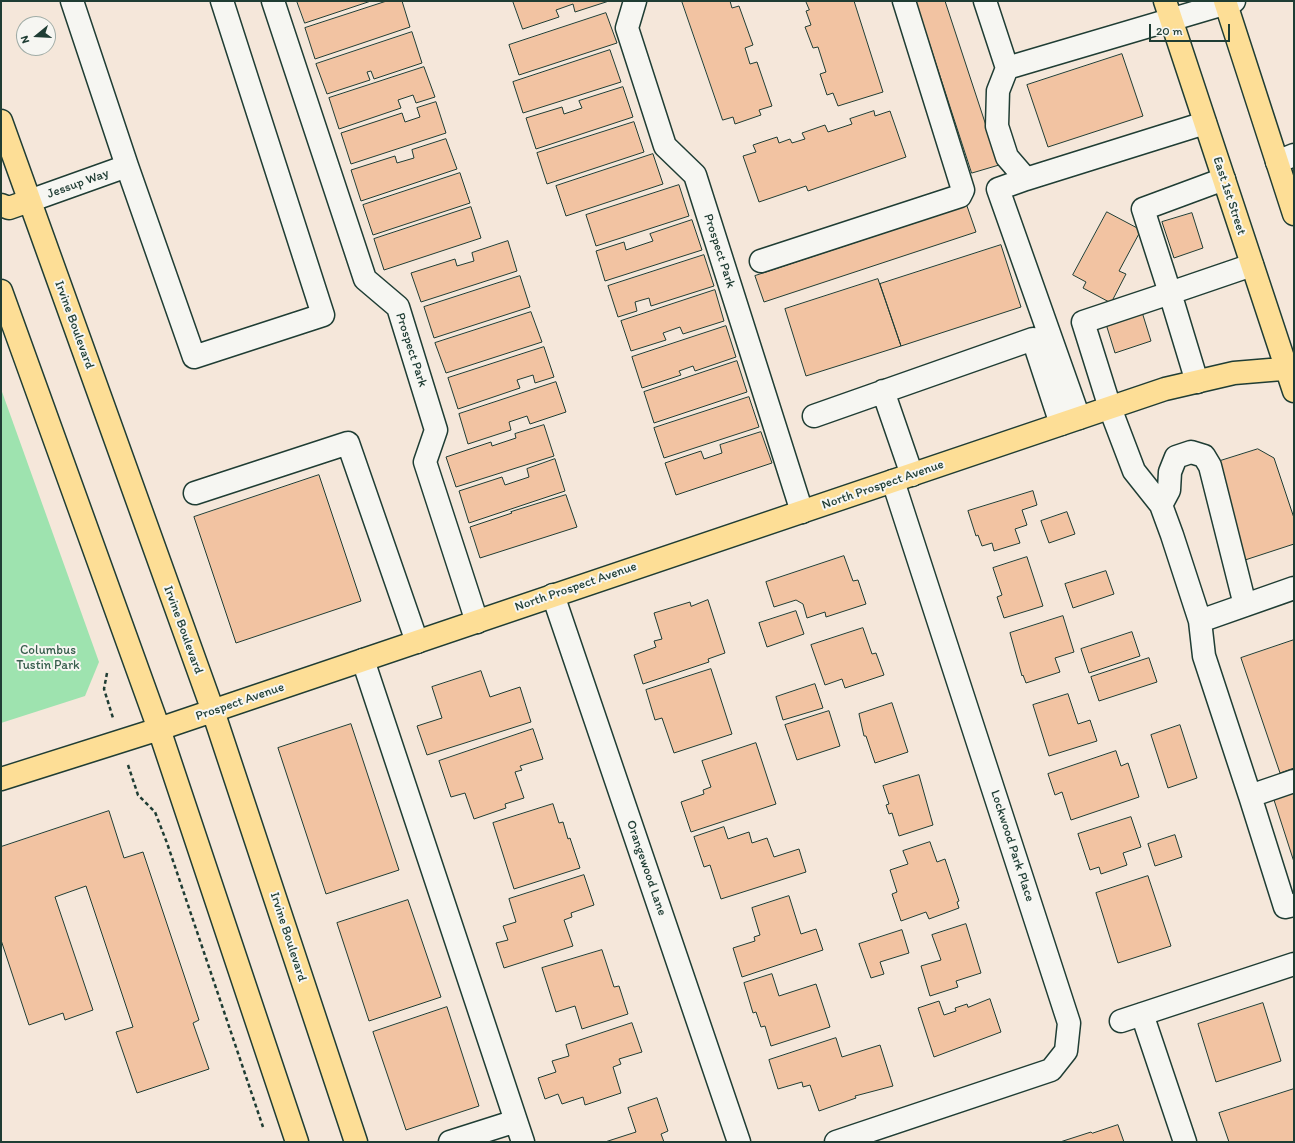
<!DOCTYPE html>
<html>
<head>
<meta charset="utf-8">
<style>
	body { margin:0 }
	#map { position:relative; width:1295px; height:1143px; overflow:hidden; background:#f5e7da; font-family:Itim,sans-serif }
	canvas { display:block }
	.frame { position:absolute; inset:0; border:2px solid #1f3d34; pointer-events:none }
	.north { position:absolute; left:16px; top:16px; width:40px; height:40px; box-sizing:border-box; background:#f6f6f2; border:1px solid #a0aca6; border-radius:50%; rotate:252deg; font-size:11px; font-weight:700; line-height:16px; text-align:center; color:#1f3d34 }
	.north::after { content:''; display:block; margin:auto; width:14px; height:18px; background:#1f3d34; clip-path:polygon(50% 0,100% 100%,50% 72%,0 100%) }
	.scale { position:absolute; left:1149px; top:24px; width:81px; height:18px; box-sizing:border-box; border:2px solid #1f3d34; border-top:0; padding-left:5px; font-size:12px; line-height:14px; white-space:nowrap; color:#1f3d34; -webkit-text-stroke:3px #f6f6f2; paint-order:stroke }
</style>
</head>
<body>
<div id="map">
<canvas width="1295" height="1143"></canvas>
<div class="frame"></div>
<div class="north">N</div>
<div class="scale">20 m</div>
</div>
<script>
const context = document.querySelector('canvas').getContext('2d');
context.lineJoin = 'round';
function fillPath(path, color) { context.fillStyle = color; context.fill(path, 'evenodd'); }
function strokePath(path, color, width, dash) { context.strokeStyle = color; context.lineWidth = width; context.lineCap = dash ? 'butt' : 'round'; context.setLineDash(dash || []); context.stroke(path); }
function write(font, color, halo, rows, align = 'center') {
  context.font = font + ' Itim,sans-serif'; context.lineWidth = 4; context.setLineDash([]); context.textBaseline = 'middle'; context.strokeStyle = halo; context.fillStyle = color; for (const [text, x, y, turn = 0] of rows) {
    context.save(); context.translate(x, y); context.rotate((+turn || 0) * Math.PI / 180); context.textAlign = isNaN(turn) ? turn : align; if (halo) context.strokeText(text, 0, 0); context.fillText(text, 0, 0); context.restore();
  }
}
fillPath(new Path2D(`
	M1,389l98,273 -14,34 -84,27z`), '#9ee3af');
const building = new Path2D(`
	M297,1h74l-66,22z
	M387,1h15l8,26 -95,32 -10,-31z
	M513,1h96l-34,11 -2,-8 -17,6 3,7 -36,12z
	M682,1h48l2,7 7,-2 14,39 -8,3 5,16 7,-2 15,44 -13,4 2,5 -26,9 -2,-7 -10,3z
	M806,1h48l29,91 -45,14 -5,-13 -6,2 -7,-21 6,-2 -8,-25 -5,1 -8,-21 6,-2 -5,-14 3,-1z
	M916,1h29l54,164 -27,8z
	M606,13l11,30 -98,32 -10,-30z
	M412,32l10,31 -48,16 -3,-8 -4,1 3,8 -43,14 -11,-30z
	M610,50l11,32 -98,31 -10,-31z
	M1122,54l21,62 -95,31 -21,-62z
	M424,67l11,30 -19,6 -3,-8 -15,5 3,8 -62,21 -10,-31z
	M623,87l10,30 -97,32 -10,-31 36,-11 2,7 18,-6 -3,-7z
	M436,102l10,31 -95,31 -10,-31 61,-20 3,9 15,-5 -3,-9z
	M874,111l1,5 15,-5 16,46 -98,34 -2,-5 -47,16 -16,-46 13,-4 -3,-7 24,-8 2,6 11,-4 2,4 13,-4 -3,-6 23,-8 3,7 24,-8 -2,-5z
	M634,122l10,30 -97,32 -10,-31z
	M446,139l11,30 -96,32 -10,-31 44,-14 2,7 17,-5 -2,-8z
	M653,154l10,30 -97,32 -10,-30z
	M460,173l10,30 -97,32 -10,-30z
	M679,185l10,31 -93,30 -10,-31z
	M967,206l9,26 -212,70 -9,-26z
	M471,207l10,31 -97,32 -10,-31z
	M1107,212l34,18 -22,41 7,3 -15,29 -28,-15 3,-6 -13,-7z
	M1192,213l11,35 -29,10 -12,-36z
	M692,220l10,30 -97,31 -9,-30 28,-9 2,8 27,-9 -3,-7z
	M508,241l9,30 -96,31 -10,-29 44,-14 2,7 17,-5 -2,-8z
	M1001,245l20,62 -120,39 -21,-62z
	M704,255l10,31 -63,20 -2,-8 -14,4 2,9 -19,6 -10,-31z
	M520,276l10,31 -96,31 -10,-31z
	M878,279l23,67 -95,30 -21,-67z
	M715,290l9,31 -41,13 -3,-7 -17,6 3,7 -35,11 -10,-30z
	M531,312l11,30 -96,31 -11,-30z
	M1142,312l9,29 -36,12 -9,-29z
	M726,326l10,31 -41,14 -2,-5 -14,5 2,4 -39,13 -10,-31z
	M544,347l10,30 -19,6 -2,-8 -16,5 3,8 -62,21 -10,-31z
	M737,361l10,31 -93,31 -10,-31z
	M556,382l10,30 -36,12 -3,-8 -18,6 2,8 -43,14 -9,-30z
	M749,397l10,30 -95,31 -10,-30z
	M544,425l10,31 -98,31 -10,-30 45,-15 1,4 24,-8 -1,-4z
	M761,432l11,31 -96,32 -11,-32 36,-12 3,8 18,-6 -2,-8z
	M1258,449l16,9 20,60v26l-49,16 -21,-62 -7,-36z
	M555,459l10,32 -96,32 -10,-32 43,-14 3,8 24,-8 -2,-8z
	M319,475l42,126 -125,42 -42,-126z
	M1033,491l4,14 -15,5 5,15 -12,4 5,14 -26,8 -2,-8 -10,3 -4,-11 -2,1 -8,-25z
	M566,495l11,32 -97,31 -10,-31 42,-14 -1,-1z
	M1067,512l8,22 -26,9 -8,-22z
	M844,556l9,25 5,-1 8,24 -40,13 -1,-5 -18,6 -4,-14 -7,-4 -22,7 -8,-25z
	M1027,557l16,49 -39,12 -7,-21 5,-2 -9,-27z
	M1106,571l8,23 -41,14 -8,-24z
	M708,600l17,53 -17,6 1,3 -66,22 -9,-29 22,-8 -2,-6 8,-2 -8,-26 36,-11 1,4z
	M796,611l8,23 -37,13 -8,-24z
	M1063,616l11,36 -19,6 5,14 -34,11 -3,-8 -1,1 -12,-43z
	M863,628l9,26 4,-1 8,22 -39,13 -3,-9 -17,6 -14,-40z
	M1132,632l8,24 -51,17 -8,-24z
	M1294,640v128l-14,5 -39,-115z
	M1149,658l8,24 -58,19 -8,-24z
	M711,669l21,65 -58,19 -12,-35 -7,2 -9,-30z
	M481,671l9,26 30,-10 11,35 -104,33 -10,-29 25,-8 -10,-31z
	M815,684l8,24 -40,12 -7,-23z
	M1068,694l10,30 12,-4 7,21 -48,15 -16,-51z
	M892,703l16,49 -33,11 -9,-27h-2l-5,-22z
	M829,711l11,35 -43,14 -12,-35z
	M351,724l48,146 -73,24 -48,-146z
	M1180,725l17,53 -29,10 -17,-53z
	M533,729l10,30 -23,7 2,4 -7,2 9,26 -19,6 1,4 -32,11 -9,-26 -14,4 -12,-36z
	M756,743l20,61 -85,28 -10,-30 23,-8 -1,-4 8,-3 -9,-26z
	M1116,751l5,15 7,-3 11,34 -68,23 -9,-28 -7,3 -7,-21z
	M919,775l14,50 -34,11 -7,-23 -3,1 -3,-9 3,-1 -6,-18z
	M1294,793v69l-20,-62z
	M553,804l6,19 4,-1 5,17 2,-1 10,30 -66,21 -21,-66z
	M109,811l15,47 19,-6 56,168 -6,3 16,46 -72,24 -21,-61 17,-5 -47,-141 -31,11 38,113 -28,10 -2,-7 -34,12 -28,-85v-93z
	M1131,817l10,30 -18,6 4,12 -26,9 -2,-7 -9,3 -12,-36z
	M724,827l4,12 21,-7 3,11 15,-5 7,19 25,-8 7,23 -85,27 -11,-34 -6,2 -10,-30z
	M1175,835l7,22 -27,9 -7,-22z
	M930,842l7,20 8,-3 14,42 -2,1 2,6 -30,11 -3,-7 -25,9 -9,-27 5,-2 -7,-22 18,-6 -5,-13z
	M584,875l10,30 -23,8 1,4 -8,3 9,26 -69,22 -8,-25 12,-3 -5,-14 13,-4 -7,-23z
	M1148,876l23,70 -53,17 -22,-70z
	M789,896l12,38 15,-5 7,21 -81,27 -9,-29 22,-7 -1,-4 6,-2 -8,-27z
	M408,900l33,97 -72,24 -32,-98z
	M966,924l15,49 -25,8 2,6 -28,9 -9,-30 20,-6 -9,-25z
	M902,930l7,23 -29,9 4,12 -13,4 -12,-34z
	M602,950l12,37 5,-1 9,28 -46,15 -7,-23 -19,6 -14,-44z
	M772,974l7,22 37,-12 14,43 -59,19 -6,-20 -4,1 -5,-15 -3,1 -9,-30z
	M990,999l11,33 -67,25 -16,-49 21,-7 5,14 12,-4 -1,-3 12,-4 1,3z
	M1263,1003l18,58 -65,21 -18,-58z
	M447,1007l32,99 -73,24 -33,-98z
	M632,1023l10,29 -23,7 2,5 -8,3 8,26 -36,12 -2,-8 -21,7 -4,-10 -13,5 -7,-21 18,-6 -4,-11 17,-5 -3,-11z
	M836,1038l6,19 38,-12 13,41 -38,10 1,2 -37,13 -9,-26 -7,2 -1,-5 -24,7 -9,-29z
	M1294,1089v53h-65l-10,-29z
	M657,1098l11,33 -7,3 3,8h-59l31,-10 -8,-24z
	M1118,1125l6,17h-64l31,-10 1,1z`);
fillPath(building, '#f2c3a2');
strokePath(building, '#1f3d34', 1);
const minor = new Path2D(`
	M72,1l55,165 67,191 129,-42 -101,-314
	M273,1l92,278 33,28 38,123 -11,32 52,160
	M635,1l-8,27 38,118 30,29 107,337
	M985,1l22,67
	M1205,123l-179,56 -19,-22 -10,-31 1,-35 9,-23 227,-67
	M1277,162l17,-7
	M1026,179l-28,10 81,229
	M1224,179l-81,30 27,84 82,-28
	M29,201l98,-35
	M761,261l199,-65 3,-6 -59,-189
	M1197,382l-27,-89 -87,29 27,86 24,63 27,34 11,30 28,86 4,35 46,140 44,-15
	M883,391l29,84
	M814,416l219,-77 28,85
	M195,493l153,-50 69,199
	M1161,505l8,-15 1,-18 6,-15 15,-5 13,4 6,10 35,139
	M553,595l186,547
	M1200,621l94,-33
	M363,660l153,461 -66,21
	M1250,796l35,111 9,-2
	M1142,1014l43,128
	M1121,1021l173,-57
	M516,1121l7,21
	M836,1142l215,-72 15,-19 3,-28 -176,-542`);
const major = new Path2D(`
	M1165,1l129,390
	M1225,1l69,213
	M1,121l212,590 143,431
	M1,205l8,3 20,-7
	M1,291l158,438 138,413
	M1,779l158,-50 1006,-340 69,-16 60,-5`);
strokePath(minor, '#1f3d34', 25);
strokePath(major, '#1f3d34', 25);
strokePath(new Path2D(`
	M107,673l-3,16 9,29
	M128,765l10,30 17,17 12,31 96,284`), '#1f3d34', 2.5, [4, 3]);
strokePath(minor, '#f6f6f2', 22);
strokePath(major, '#fdde96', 22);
write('13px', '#1f3d34', '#f6f6f2', [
	["Jessup Way",78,184,-20],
	["East 1st Street",1229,196,72],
	["Prospect Park",719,251,72],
	["Irvine Boulevard",74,325,70],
	["Prospect Park",411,350,72],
	["North Prospect Avenue",883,485,-19],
	["North Prospect Avenue",576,587,-19],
	["Irvine Boulevard",183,630,70],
	["Prospect Avenue",240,702,-19],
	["Lockwood Park Place",1012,846,72],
	["Orangewood Lane",646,868,71],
	["Irvine Boulevard",288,937,72]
]);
write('13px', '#385e4d', '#f6f6f2', [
	["Columbus",48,651],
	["Tustin Park",48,666]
]);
</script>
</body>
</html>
